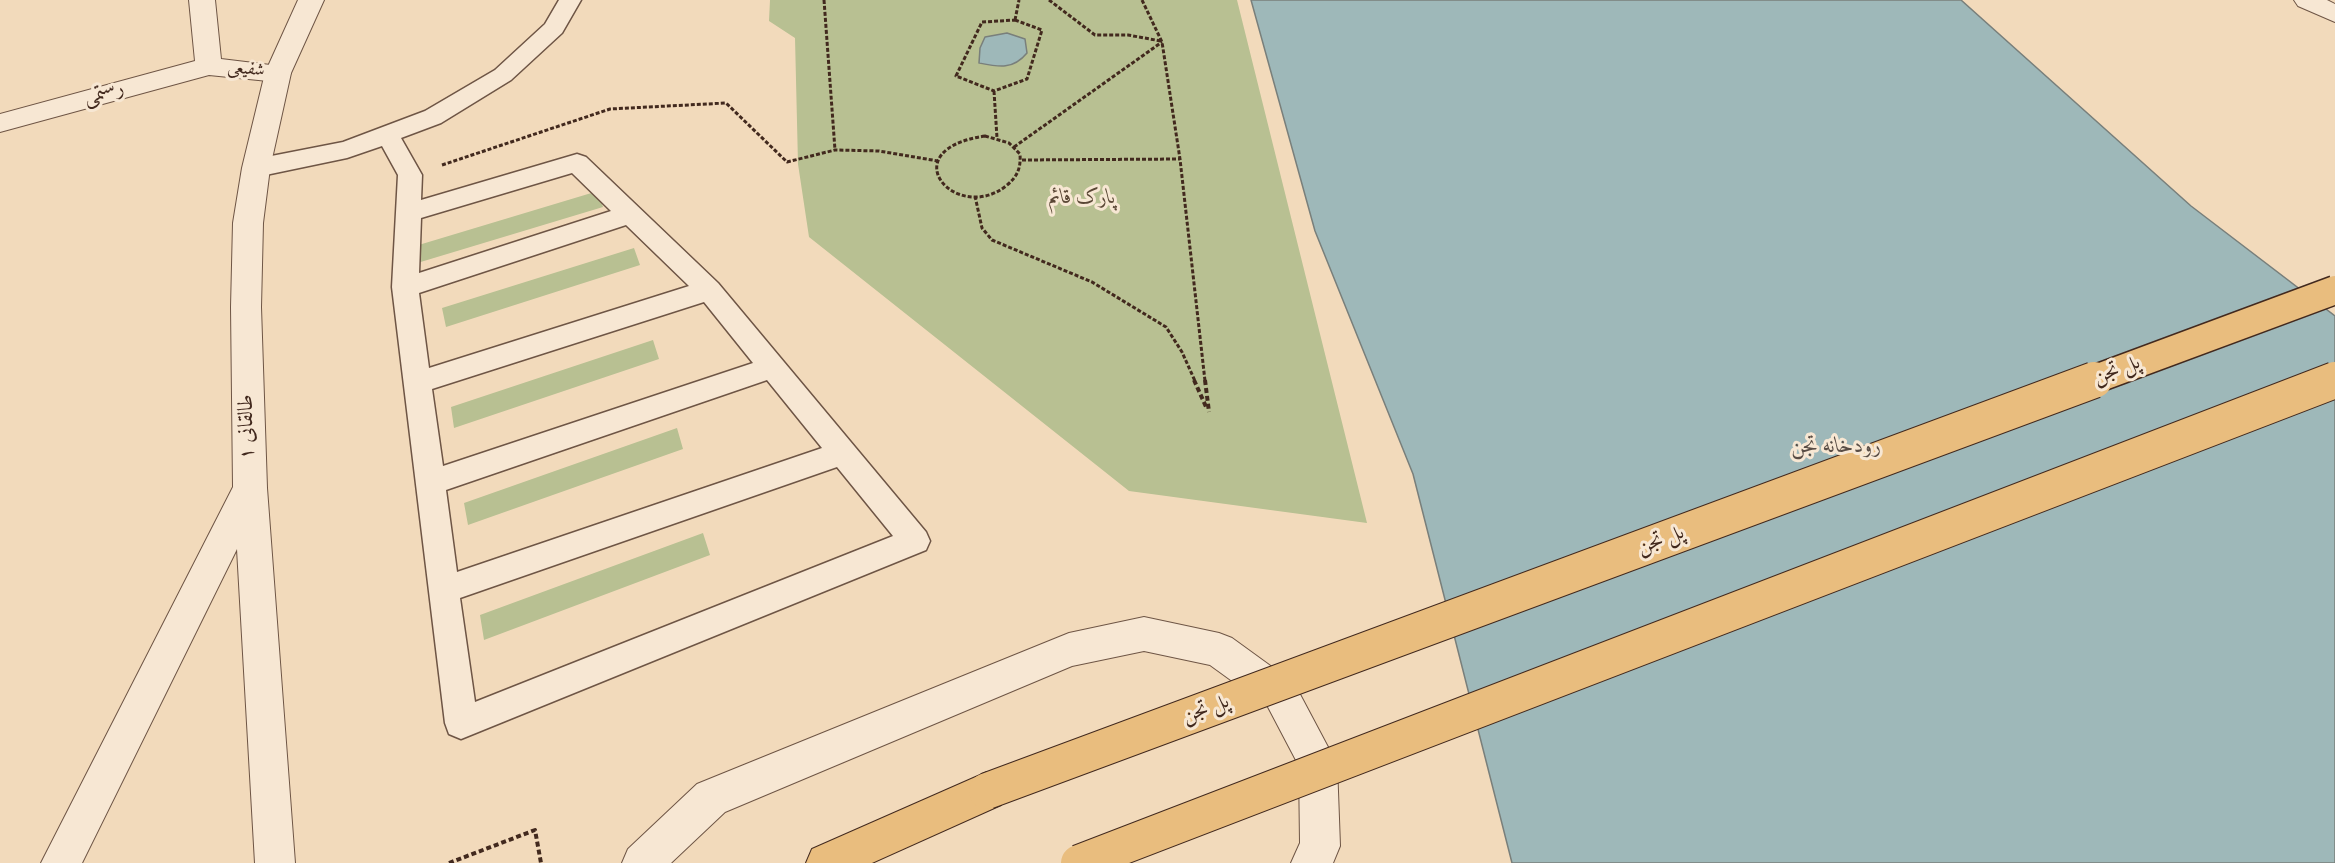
<!DOCTYPE html>
<html>
<head>
<meta charset="utf-8">
<style>
	body { margin:0 }
	canvas { display:block; background:#f2dabb }
</style>
</head>
<body>
<canvas width="2335" height="863"></canvas>
<script>
const context = document.querySelector('canvas').getContext('2d');
context.lineJoin = 'round';
function fillPath(path, color) { context.fillStyle = color; context.fill(path, 'evenodd'); }
function strokePath(path, color, width, dash) { context.strokeStyle = color; context.lineWidth = width; context.lineCap = dash ? 'butt' : 'round'; context.setLineDash(dash || []); context.stroke(path); }
function write(font, color, halo, rows, align = 'center') {
  context.font = font + ' "IM FELL English",Amiri,serif'; context.lineWidth = 6; context.setLineDash([]); context.textBaseline = 'middle'; context.strokeStyle = halo; context.fillStyle = color; for (const [text, x, y, turn = 0] of rows) {
    context.save(); context.translate(x, y); context.rotate((+turn || 0) * Math.PI / 180); context.textAlign = isNaN(turn) ? turn : align; if (halo) context.strokeText(text, 0, 0); context.fillText(text, 0, 0); context.restore();
  }
}
fillPath(new Path2D(`
	M770,0h467l130,523 -238,-32 -320,-254 -11,-73 -3,-126 -26,-17z
	M598,191l5,16 -189,57 -2,-17z
	M634,248l6,17 -194,62 -4,-19z
	M653,340l6,19 -205,69 -3,-21z
	M677,428l6,21 -215,76 -4,-22z
	M703,533l7,22 -226,85 -4,-25z`), '#b8c092');
const water = new Path2D(`
	M1251,0h710l230,206 144,110v547h-823l-99,-389 -98,-243z
	M1007,33l18,6 2,14c-14,17 -28,14 -48,10l1,-15 5,-11z`);
fillPath(water, '#9eb8b9');
strokePath(water, '#797f7b', 1.5);
const service = new Path2D(`
	M559,0h22l-19,33 -51,47 -70,43 -40,15 21,37 -1,25 156,-46 9,3 132,126 208,249 4,9 -4,9 -465,189 -12,-5 -4,-11 -53,-436 6,-112 -16,-29 -35,12 -91,19 -9,-3 -3,-6 3,-6 9,-3 87,-17 82,-31 70,-41 50,-46zM572,173l39,38 -192,62 2,-55zM626,225l63,61 -260,82 -10,-75zM704,302l49,61 -310,103 -11,-77zM767,380l55,68 -365,124 -11,-82zM837,467l56,69 -418,166 -15,-104z`);
const minor = new Path2D(`
	M189,0h26l6,59 66,8 4,6 -4,6 -9,3 -69,-7 -209,57v-18l195,-53z`);
const tertiary = new Path2D(`
	M298,0h26l-33,73 -21,95 -7,55 -2,84 6,181 28,375h-40l-18,-314 -155,314h-41l192,-376 -2,-180 2,-84 9,-55 23,-95z
	M2294,0h33l8,4v18l-37,-16z
	M1144,617l75,16 13,5 62,45 43,81 3,82 -7,17h-42l9,-20 -1,-77 -31,-59 -58,-42 -66,-14 -72,15 -347,146 -54,51h-49l6,-14 69,-65 372,-151z`);
const trunk = new Path2D(`
	M987,772l14,5 6,14 -6,14 -129,58h-66l6,-14z`);
strokePath(service, '#6e5545', 3);
strokePath(minor, '#6e5545', 2);
strokePath(tertiary, '#6e5545', 2);
strokePath(trunk, '#42291e', 2);
strokePath(new Path2D(`
	M824,0l11,150
	M1049,0l46,35h33l33,6
	M1142,0l20,42 18,117 25,222
	M1015,20l4,-20
	M1015,20l27,10 -15,49 -33,12 -38,-15 26,-54z
	M994,91l3,47
	M985,136l24,7 11,11c1,15 -3,23 -14,32 -50,39 -116,-36 -21,-50z
	M1014,147l148,-105
	M1022,160l158,-1
	M442,165l168,-56 116,-6 61,59 48,-12 44,1 59,10
	M975,196l7,32 10,12 100,42 74,45 16,25 13,29`), '#42291e', 3, [4, 2]);
strokePath(new Path2D(`
	M1194,380l13,29
	M1205,380l4,32
	M449,863l86,-33 6,33`), '#42291e', 4, [5, 3]);
fillPath(service, '#f7e7d3');
fillPath(minor, '#f7e7d3');
fillPath(tertiary, '#f7e7d3');
fillPath(trunk, '#e9bd7e');
const trunkBridgeFar1 = new Path2D(`
	M2090,381l245,-91
	M2332,381l3,-1`);
const trunkBridge = new Path2D(`
	M987,791l1107,-411
	M1079,863l1256,-483`);
strokePath(trunkBridgeFar1, '#42291e', 31, []);
strokePath(trunkBridge, '#42291e', 38, []);
strokePath(trunkBridgeFar1, '#e9bd7e', 28);
strokePath(trunkBridge, '#e9bd7e', 36);
write('18px', '#42291e', '#f7e7d3', [
	["شفیعی",246,70,6]
]);
write('21px', '#42291e', '#f7e7d3', [
	["رستمی",104,94,-15],
	["پل تجن",2117,371,-20],
	["طالقانی ۱",248,427,-91],
	["پل تجن",1661,541,-20],
	["پل تجن",1206,710,-20]
]);
write('italic 21px', '#5a4735', '#f7e7d3', [
	["پارک قائم",1082,199]
]);
write('italic 22px', '#594d45', '#f7e7d3', [
	["رودخانه تجن",1836,447]
]);
</script>
</body>
</html>
